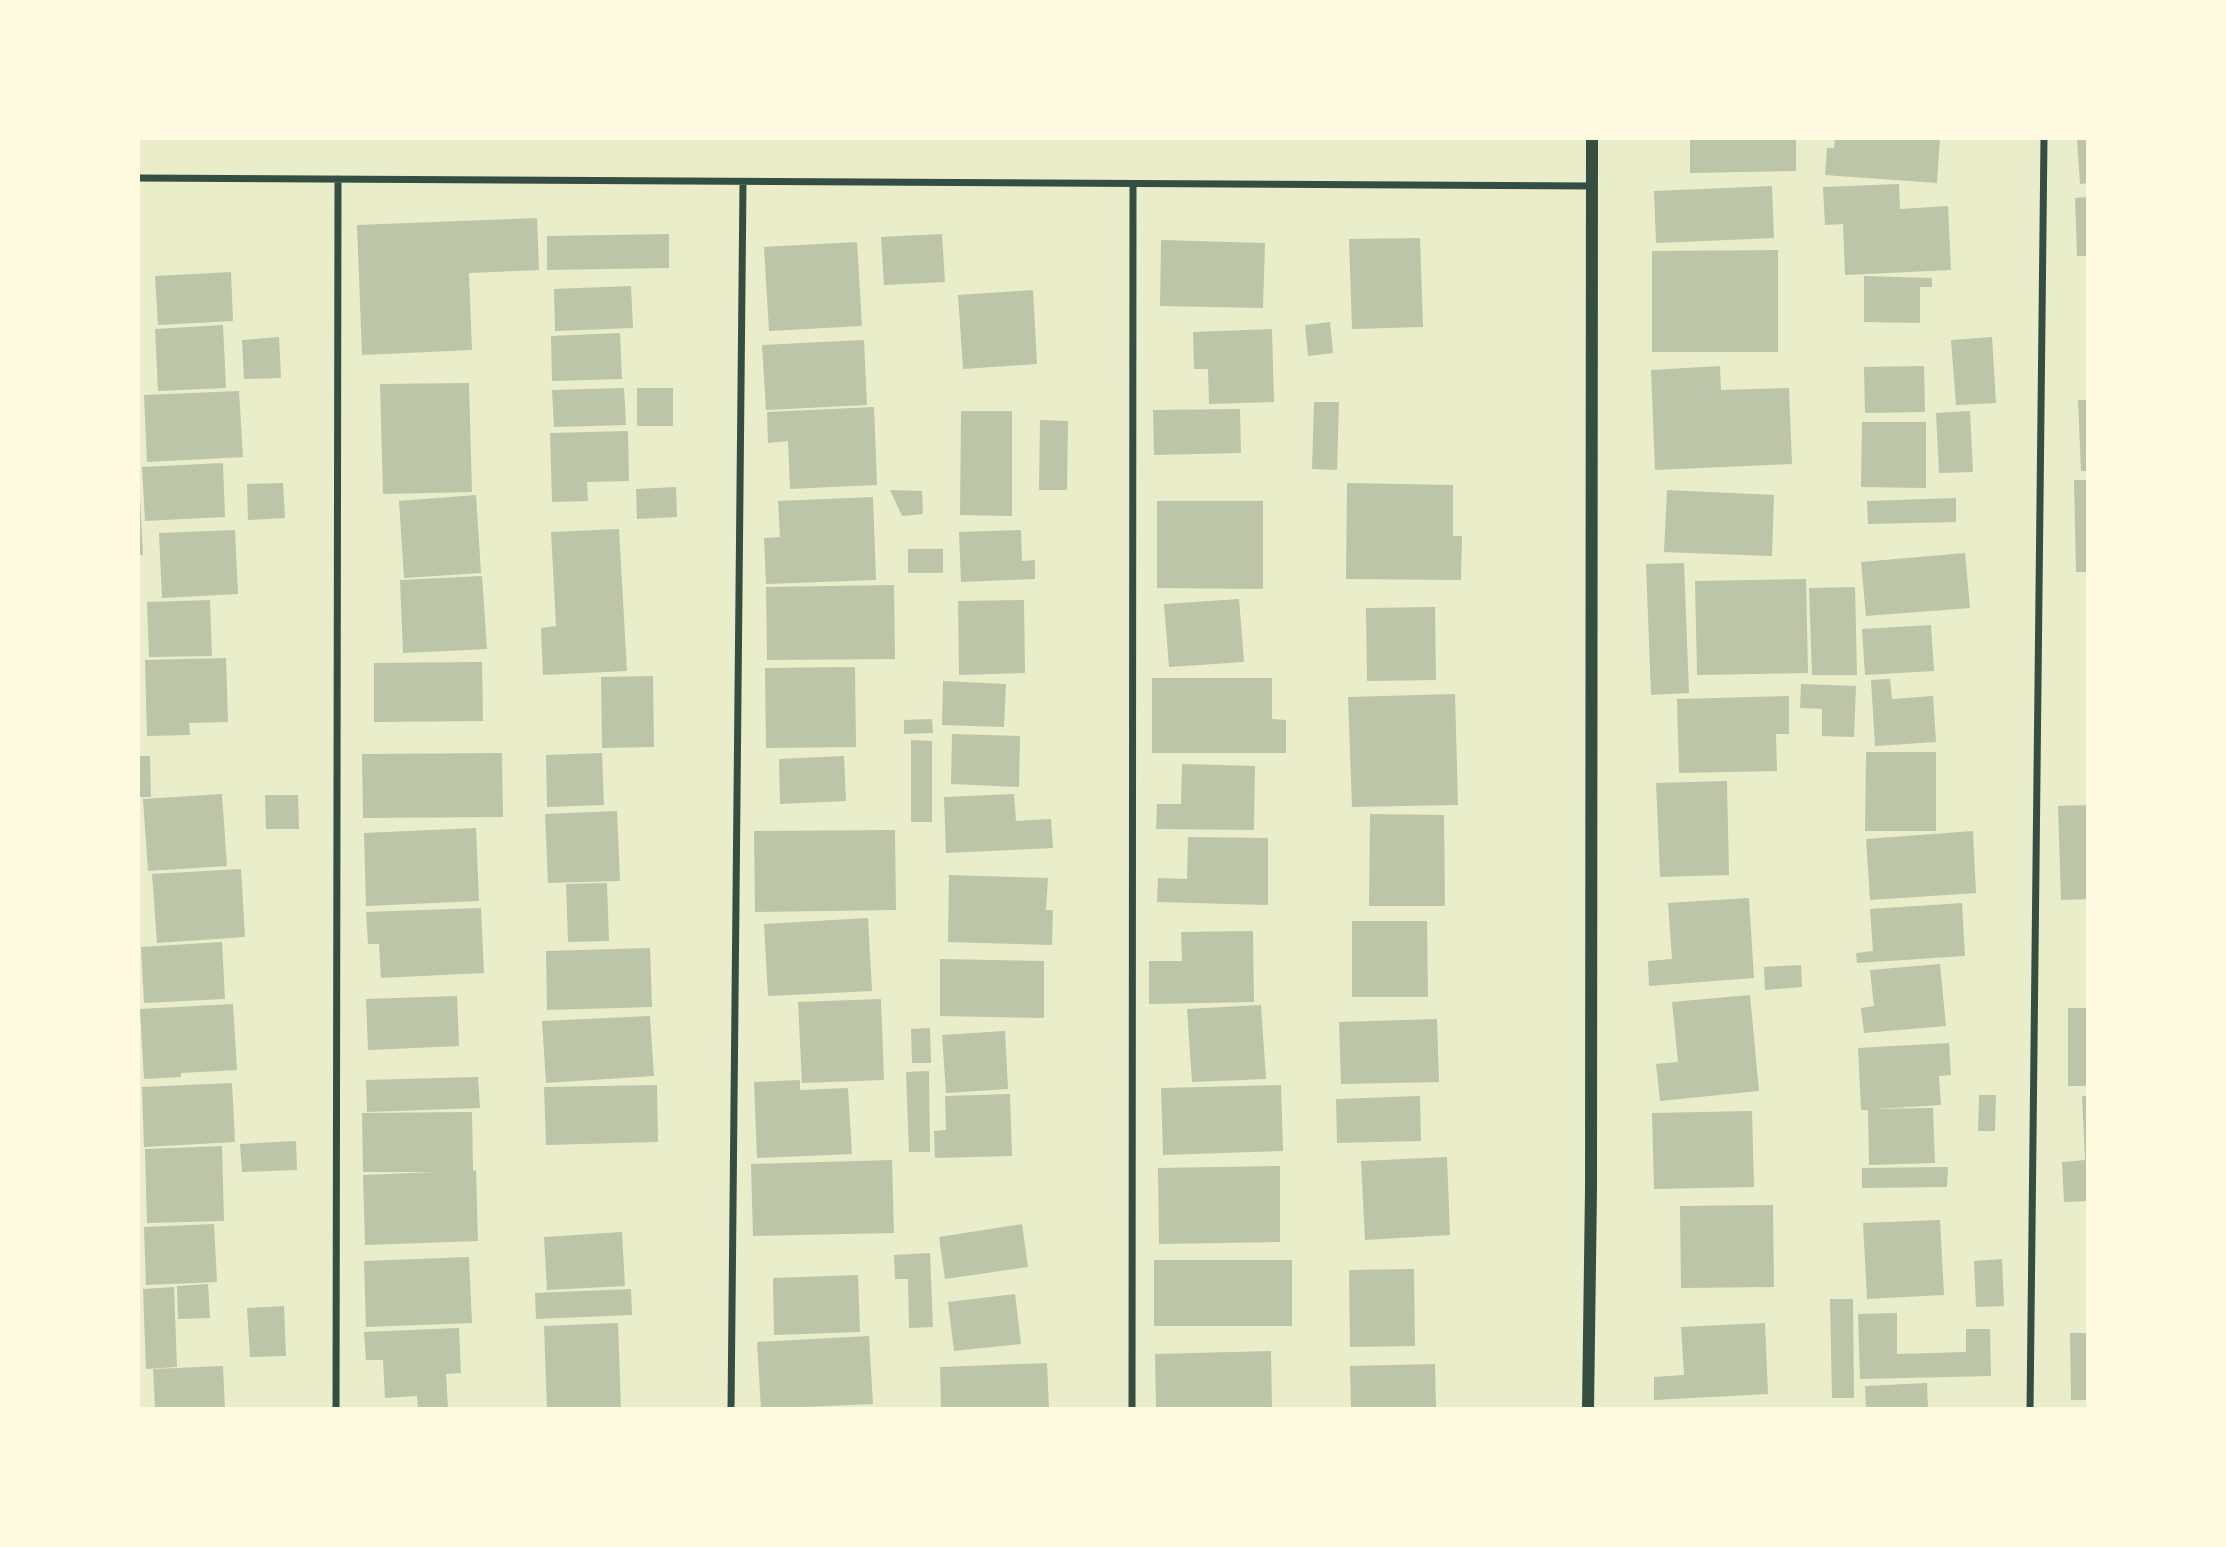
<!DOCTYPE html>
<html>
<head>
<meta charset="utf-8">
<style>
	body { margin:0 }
	#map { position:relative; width:2226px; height:1547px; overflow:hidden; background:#e9edc9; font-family:Rubik,sans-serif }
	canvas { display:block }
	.frame { position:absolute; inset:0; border:140px solid #fefae0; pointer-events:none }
</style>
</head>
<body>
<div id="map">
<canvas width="2226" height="1547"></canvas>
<div class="frame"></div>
</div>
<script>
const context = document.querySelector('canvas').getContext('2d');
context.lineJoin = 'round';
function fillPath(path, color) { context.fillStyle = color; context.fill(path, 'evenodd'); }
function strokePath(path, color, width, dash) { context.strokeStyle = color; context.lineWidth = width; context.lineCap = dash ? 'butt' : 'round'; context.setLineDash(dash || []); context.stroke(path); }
fillPath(new Path2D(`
	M1690,138h106v33l-106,2z
	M1835,138h105l-3,45 -112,-8 2,-27h7z
	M2077,138h11v45l-8,1z
	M1899,184l1,25 48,-3 3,64 -106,5 -2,-51 -18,1 -2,-38z
	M1772,186l2,52 -118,5 -2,-52z
	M2088,197v59h-11l-2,-58z
	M537,218l2,52 -70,3 3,77 -110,5 -5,-130z
	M669,234v34l-122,2v-34z
	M942,234l3,48 -61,3 -3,-48z
	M1420,238l3,89 -71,2 -3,-90z
	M1161,240l104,3 -2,65 -103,-2z
	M857,242l5,84 -93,5 -5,-84z
	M1778,250v102h-126v-101z
	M231,272l2,49 -75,4 -3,-49z
	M1864,276l68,2v9h-12v36l-56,-1z
	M631,286l2,42 -78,3 -1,-42z
	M1033,290l4,74 -74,5 -5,-74z
	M1330,322l3,31 -25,3 -3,-31z
	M223,325l3,63 -68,3 -3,-62z
	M1272,329l2,73 -65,2 -1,-35h-14l-1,-37z
	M620,333l2,46 -70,2 -1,-45z
	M279,337l2,41 -37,1 -2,-39z
	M1992,337l4,66 -40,2 -5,-65z
	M864,340l3,65 -101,5 -4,-65z
	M1720,366l1,24 68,-2 3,76 -137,6 -4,-100z
	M1924,366l1,46 -60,1 -1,-46z
	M469,383l3,109 -89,2 -3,-110z
	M624,388l2,37 -72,2 -2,-37z
	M637,388h36v38h-36z
	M239,391l4,66 -96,5 -3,-67z
	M2078,400h10v71h-7z
	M1314,402h25l-2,68 -25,-1z
	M874,407l3,78 -87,4 -2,-48 -20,2 -1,-31z
	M1240,409l1,44 -87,2 -1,-45z
	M961,411h51v105l-52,-1z
	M1970,411l3,61 -34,1 -3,-60z
	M1040,420l28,1 -1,69h-28z
	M1862,422h64v66l-65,-1z
	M628,431l1,50 -42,1 1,19 -36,1 -2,-69z
	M223,463l2,54 -80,4 -3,-54z
	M2074,480h14v92h-12z
	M283,483l2,35 -37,2 -1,-36z
	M1347,483l106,2v51h9l-1,44 -115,-1z
	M676,487l1,30 -40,2 -1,-30z
	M890,490l32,1 1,23 -21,2z
	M1667,490l107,5 -2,61 -108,-4z
	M476,495l5,78 -77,5 -5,-77z
	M873,497l3,83 -110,4 -2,-46 16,-1 -2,-36z
	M1956,498v24l-88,2 -1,-23z
	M138,499h2l3,56h-5z
	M1157,501h106v88l-106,-1z
	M619,529l8,142 -84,4 -2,-47 15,-2 -5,-94z
	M235,530l3,64 -76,4 -3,-65z
	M1021,530l1,31 13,-1v19l-74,3 -2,-50z
	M908,549h35v24h-35z
	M1965,553l5,55 -104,8 -5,-54z
	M1684,563l5,130 -38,2 -5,-131z
	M482,576l5,73 -84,4 -3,-73z
	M1806,579l2,94 -111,2 -2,-94z
	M894,585l1,74 -128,1 -1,-73z
	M1855,587l2,88h-45l-3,-87z
	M1239,599l5,63 -75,5 -5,-63z
	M210,600l2,56 -63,1 -2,-55z
	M1024,600l1,73 -66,2 -1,-74z
	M1435,607l1,73 -69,1 -1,-73z
	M1931,625l3,46 -69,4 -3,-46z
	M226,658l2,64 -39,1 1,12 -43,1 -2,-76z
	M482,662l1,59 -109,1v-59z
	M855,667l1,80 -90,1 -1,-80z
	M653,676l1,71 -52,1 -1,-71z
	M1152,678h120v41l14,1v33h-134z
	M1890,679l2,20 41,-3 3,46 -61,4 -4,-66z
	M943,681l63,3 -2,43 -62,-2z
	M1801,684l55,2 -2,51 -32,-1v-27l-22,-1z
	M1455,694l3,111 -106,2 -4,-110z
	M1789,696v38h-13l1,37 -98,2 -2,-74z
	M932,719l1,14 -29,1v-14z
	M952,734l68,2 -1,51 -68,-3z
	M911,740l21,1v81h-21z
	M1866,752h70v79h-71z
	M502,753l1,64 -140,1 -1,-64z
	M602,753l2,52 -57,2 -1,-52z
	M138,756h12l1,41h-13z
	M844,756l2,45 -66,3 -1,-45z
	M1182,764l73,2 -1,64 -98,-1 1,-25h24z
	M1727,781l2,94 -69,2 -4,-94z
	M222,794l5,72 -79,5 -5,-72z
	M1014,794l2,27 35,-2 2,29 -107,5 -2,-56z
	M265,795h33l1,34h-33z
	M2088,805v94l-27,1 -3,-94z
	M617,811l3,70 -72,2 -3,-69z
	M1370,814l74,1 1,91h-76z
	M476,828l3,73 -113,5 -2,-73z
	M895,830l1,80 -141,2 -1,-81z
	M1973,831l3,62 -106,7 -4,-61z
	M1188,837l80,1v67l-111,-3 1,-24 29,1z
	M241,869l4,68 -88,6 -5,-69z
	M949,875l99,3 -2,32h7l-1,35 -104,-3z
	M607,883l2,58 -41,1 -2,-58z
	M1749,898l5,80 -105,8 -1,-25 24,-2 -4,-56z
	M1962,903l3,53 -108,7 -1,-10 17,-2 -3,-42z
	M481,908l3,65 -103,5 -2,-34h-11l-2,-32z
	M868,918l4,73 -104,5 -4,-72z
	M1352,921h75l1,76h-76z
	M1253,931l1,71 -105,2v-43h33l-1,-29z
	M222,942l3,57 -81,4 -3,-56z
	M650,948l2,59 -105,3 -1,-59z
	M940,959l104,2v57l-104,-2z
	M1940,964l6,62 -82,7 -3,-25 13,-2 -4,-36z
	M1801,965l1,22 -37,3 -1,-23z
	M1750,995l9,96 -99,10 -4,-37 22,-2 -6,-60z
	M457,996l2,50 -91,4 -2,-51z
	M881,999l3,81 -82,3 -4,-81z
	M233,1004l4,66 -56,3v4l-37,2 -4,-70z
	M1261,1005l5,74 -74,3 -5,-73z
	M2068,1008h20v78h-20z
	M650,1016l4,60 -108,7 -4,-62z
	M1437,1019l2,63 -98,2 -2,-62z
	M930,1028l1,35h-19l-1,-34z
	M1005,1031l3,58 -62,4 -4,-58z
	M1949,1043l2,32 -12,1 2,29 -66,4 58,-1 2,55 -66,2 -1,-55h-7l-3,-62z
	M929,1071l1,81h-21l-3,-80z
	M478,1077l2,31 -113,4 -1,-32z
	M800,1080v10l48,-2 4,66 -95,4 -3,-76z
	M232,1083l3,59 -91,5 -2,-60z
	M657,1085l1,57 -112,3 -2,-58z
	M1281,1085l2,66 -120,4 -2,-67z
	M1010,1094l2,62 -77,2 -1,-27 12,-1 -1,-34z
	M1979,1095h17l-1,36h-17z
	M1420,1096l1,45 -84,2 -1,-44z
	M2082,1096h6v105l-24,1 -2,-40 23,-2z
	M1752,1111l2,76 -100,2 -2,-76z
	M472,1112l1,59 3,-1 2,71 -113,4 -2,-70 73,-3h-73l-1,-59z
	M296,1141l1,29 -55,2 -2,-28z
	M222,1146l2,75 -77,2 -2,-74z
	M1447,1157l3,78 -85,5 -4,-79z
	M892,1160l2,73 -141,3 -2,-72z
	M1280,1166v76l-121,2 -1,-76z
	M1948,1167l-1,20 -85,1v-20z
	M1773,1205l1,82 -93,1 -1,-82z
	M1940,1220l4,75 -77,4 -4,-76z
	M214,1224l3,58 -71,3 -2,-58z
	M1022,1224l6,43 -83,12 -6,-42z
	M622,1232l3,54 -78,4 -3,-53z
	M930,1253l3,74 -24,1 -1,-49h-13l-1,-24z
	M469,1257l3,66 -106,4 -2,-66z
	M2002,1259l2,47 -28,1 -2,-46z
	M1154,1260h138v66h-138z
	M1414,1269l1,77 -65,1 -1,-77z
	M858,1275l2,57 -86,3 -1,-57z
	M208,1284l2,34 -32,1 -1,-33z
	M174,1287l3,80 -31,2 -3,-80z
	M631,1289l1,26 -96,4 -1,-26z
	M1015,1294l6,50 -67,7 -6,-49z
	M1830,1299h23l1,99h-22z
	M284,1306l2,50 -36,1 -3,-49z
	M1897,1313v41l69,-2v-23h24l1,47 -131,3 -2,-65z
	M618,1323l3,86h-74l-3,-83z
	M1765,1323l3,71 -114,6v-23l30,-2 -3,-48z
	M459,1328l2,45 -15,1 2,34 -30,1 -1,-13 -32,2 -2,-38h-17l-2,-28z
	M2070,1333h18v67h-17z
	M869,1336l4,68 -112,5 -4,-67z
	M1271,1351l1,58h-116l-1,-55z
	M1047,1363l2,46h-108l-1,-42z
	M1435,1364l1,45h-85l-1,-43z
	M223,1366l2,43h-70l-2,-40z
	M1927,1383l1,26h-62l-1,-23z`), '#bcc5a7');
strokePath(new Path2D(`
	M138,178l1454,8
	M336,1409l2,-1230
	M731,1409l12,-1227
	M1132,1409l1,-1225
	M2030,1409l14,-1271`), '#344e41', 7);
strokePath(new Path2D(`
	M1588,1409l3,-220 1,-1051`), '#344e41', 12);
</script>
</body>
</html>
